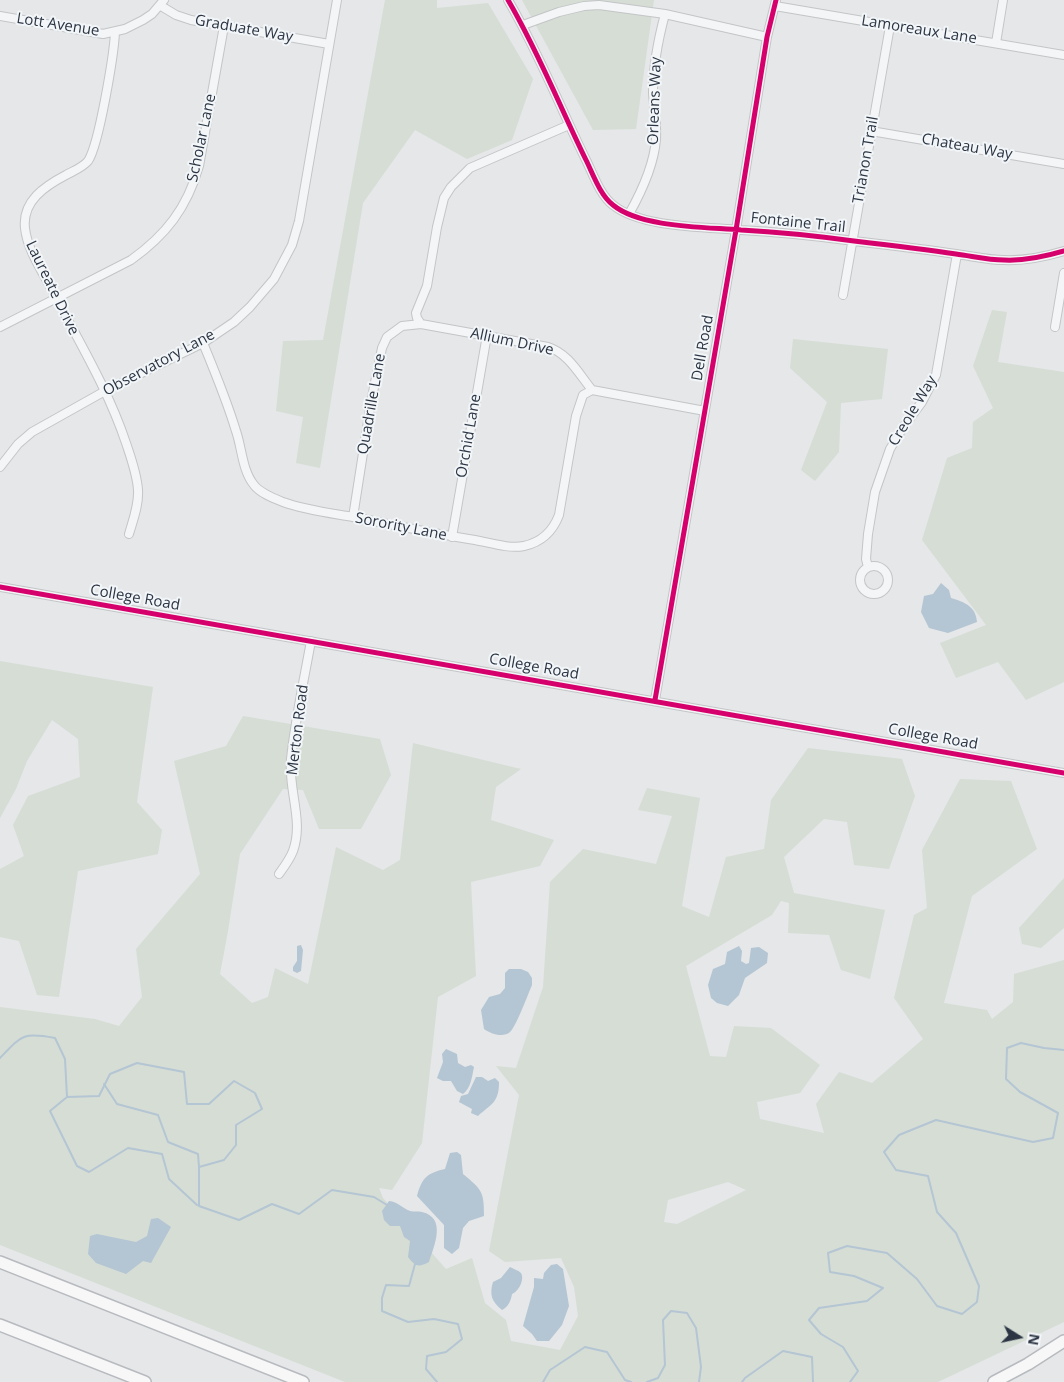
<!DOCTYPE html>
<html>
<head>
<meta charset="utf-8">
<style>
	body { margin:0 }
	#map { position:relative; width:1064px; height:1382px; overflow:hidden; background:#e5e7e9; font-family:"Open Sans",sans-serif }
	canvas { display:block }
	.north { position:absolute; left:994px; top:1312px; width:50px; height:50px; -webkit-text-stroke:4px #f3f6f8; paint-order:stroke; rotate:100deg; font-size:14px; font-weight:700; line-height:20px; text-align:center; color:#2b3543 }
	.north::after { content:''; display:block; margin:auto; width:18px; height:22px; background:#2b3543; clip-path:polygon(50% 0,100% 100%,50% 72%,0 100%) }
</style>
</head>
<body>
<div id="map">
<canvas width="1064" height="1382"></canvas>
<div class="north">N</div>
</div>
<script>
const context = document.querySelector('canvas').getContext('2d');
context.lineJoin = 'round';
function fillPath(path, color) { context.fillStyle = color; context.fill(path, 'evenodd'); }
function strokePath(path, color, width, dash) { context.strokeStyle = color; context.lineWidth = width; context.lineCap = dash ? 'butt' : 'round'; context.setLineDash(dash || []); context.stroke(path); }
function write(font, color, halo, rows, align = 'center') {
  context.font = font + ' "Open Sans",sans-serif'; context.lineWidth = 4; context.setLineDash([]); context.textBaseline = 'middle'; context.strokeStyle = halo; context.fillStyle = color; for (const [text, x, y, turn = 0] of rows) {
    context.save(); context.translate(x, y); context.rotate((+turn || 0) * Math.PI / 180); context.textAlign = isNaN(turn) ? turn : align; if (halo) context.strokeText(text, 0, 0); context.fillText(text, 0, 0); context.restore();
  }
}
fillPath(new Path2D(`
	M385,0h52v8l51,-5 45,76 -21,61 -45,19 -52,-29 -52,73 -43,265 -24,-5 7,-46 -27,-6 7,-70 40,-1z
	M522,0h132l-18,129 -43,1z
	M992,310l15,2 -9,50 66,10v310l-38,18 -28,-38 -42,16 -16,-35 46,-18 -64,-85 25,-82 25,-10 1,-26 20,-14 -20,-42z
	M793,339l95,10 -6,50 -41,4 -2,49 -24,29 -14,-11 26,-68 -37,-34z
	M0,661l153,26 -16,115 25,28 -4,24 -80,17 -19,126 -22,-2 -18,-54 -19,-4v-68l24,-13 -11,-31 15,-29 52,-19 -2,-38 -26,-19 -25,41 -11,28 -16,29z
	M243,716l137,23 11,36 -30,54h-42l-16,-39 -20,-1 -43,65 -12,77 -8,43 32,29 16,-6 7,-29 33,16 28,-137 47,23 17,-10 13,-117 108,26 -25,18 -5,33 63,20 -14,26 -69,16 5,94 -38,21 -16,146 -30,47 -13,-2 4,10 63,71 26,-11 13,45 21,17 5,21 49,9 18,-34 -4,-29 -13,-29 -56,4 -16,-11 30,-156 -23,-29 20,2 27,-81 7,-105 33,-33 73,15 16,-48 -34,-6 9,-22 53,10 -18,108 27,11 17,-60 38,-8 7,-49 37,-52 94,11 13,37 -26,73 -35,-4 -7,-43 -23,-3 -40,38 10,36 91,17 -15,69 -29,-9 -12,-35 -41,-2 1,-30 -8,-2 -9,14 -86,51 24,90 16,1 8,-31 37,2 49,37 -20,28 -43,9 3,17 64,14 -8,-29 23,-32 33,11 51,-44 -29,-41 20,-83 13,-7 -5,-58 38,-71 51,2 26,68 -65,47 -28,107 43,7 5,9 21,-17 1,-28 50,-14v362l-126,60h-593l-345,-137v-238l95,12 24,7 23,-29 -6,-48 64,-75 -26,-113 52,-15zM728,1182l18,8 -69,34 -13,-2 4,-22z
	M1064,878v50l-23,20 -19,-4 -3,-16z`), '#d6ddd5');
fillPath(new Path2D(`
	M941,583l8,7 2,8c13,4 25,8 26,24l-29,11 -19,-5 -8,-16 3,-16 9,-2z
	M301,945l2,5 -2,21 -4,2 -4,-2v-4l4,-6v-15z
	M739,946l3,5 -1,10 5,3 3,-1 2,-15 8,-1 9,6 -1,10 -22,15 -6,17 -11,11 -11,-3 -6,-5 -3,-13 5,-16 12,-5 2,-12z
	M509,969h12l7,3 4,6v7c-4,9 -16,42 -22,47 -7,6 -19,2 -26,-3l-3,-19 8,-13 11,-3 5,-6v-15z
	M446,1049l11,5 1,9 7,4 6,-2 3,2c-2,9 -3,21 -11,27l-6,-3 -6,-10h-8l-6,-3 6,-16 -1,-8z
	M476,1077h6l6,4 7,-3 4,4c0,21 -8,22 -21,34l-7,-3 1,-4 -13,-7 2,-6 7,-2z
	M457,1152l4,3 2,19c19,16 21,17 21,42l-15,5 -6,7 -4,20 -7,6 -8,-6v-23l-27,-29c5,-18 10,-23 28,-27l5,-16z
	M389,1201c9,1 13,7 21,10 4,1 8,0 12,1 25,6 12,34 7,50 -11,6 -14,4 -21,-5l2,-16 -6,-4 -4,-11h-10l-6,-6 -2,-9z
	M158,1218l13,9 -20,36 -8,-2 -17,13 -30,-11 -8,-9 2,-18 7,-2 39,8 11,-6 4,-17z
	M557,1264l6,5 6,37 -7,19 -13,16h-12l-5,-7 -9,-8 11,-39v-9l9,1 1,-6 7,-8z
	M510,1267c3,2 8,3 11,6 4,7 -3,19 -9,21 -1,7 -4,13 -10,16 -10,-8 -13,-15 -9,-28l8,-4z`), '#b4c5d3');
strokePath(new Path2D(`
	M0,1058c22,-23 23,-26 55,-20l10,21 2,38 32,-1 11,-22 27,-11 47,9 3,32h22l25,-23 21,12 7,16 -26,16v20l-12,15 -25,7v39l40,14 33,-16 27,10 33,-24 42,7 13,8
	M104,1084l13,20 41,11 10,27 30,12 1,13
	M67,1097l-17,14 27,55 12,6 39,-24 34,6 7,25 28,26
	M415,1264l-6,22 -23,-1 -4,13v13l26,11 26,-3 24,5 4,15 -16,13 -19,4 -1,13 11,13
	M543,1382l7,-12 35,-23 22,5 18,28 6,2
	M647,1382l11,-4 7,-13 -2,-45 8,-9 16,2 9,15 5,39 -2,15
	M742,1382l3,-4 38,-27 29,6 1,25
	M850,1382l8,-11 -15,-24 -22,-13 -12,-14 10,-12 48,-7 16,-13 -29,-12 -24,-4 -2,-19 19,-7 40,7 30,26 20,27 25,8 15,-12 2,-16 -23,-53 -19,-21 -9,-36 -32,-6 -12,-18 15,-17 37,-15 97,22 20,-4 5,-25 -38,-21 -14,-13 1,-31 14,-5 23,5 20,2`), '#b4c5d3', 2);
const minor = new Path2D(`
	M508,0c30,51 52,107 78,160 7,14 14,35 27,45 28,23 93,22 128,25 38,2 76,6 113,11 34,4 68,8 102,13 16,2 32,6 48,6 21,1 40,-3 60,-9
	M161,6l15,9 15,5 138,24
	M775,6l289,49
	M0,16l103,18 22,-5 18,-9 9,-6 12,-14
	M523,25l36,-13 25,-6 15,-1 66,9 102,23
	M115,32c-1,22 -16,113 -27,129 -6,7 -15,10 -22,14 -21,11 -44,26 -41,53 2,21 17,43 27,62 26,50 56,99 74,153 5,15 11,31 12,47 1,15 -5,30 -9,44
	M996,43l7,-43
	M871,131l193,33
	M629,214c13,-23 25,-49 27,-75 1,-16 -2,-31 -3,-46 0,-27 5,-53 12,-79
	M843,295l47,-269
	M421,324l-4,-6 -1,-5 11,-27 10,-59 7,-29 7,-11 19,-19 99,-43
	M0,327l131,-67c35,-25 56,-52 68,-94l25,-140
	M1055,327l9,-54
	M203,343c12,29 24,58 33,88 6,17 6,39 18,54 6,8 19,13 29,17 22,8 47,11 70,15 41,8 81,17 122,23 16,3 34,9 49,6 18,-4 29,-15 35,-31l17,-99 7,-21 9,-5
	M0,467l18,-23 14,-12 73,-41 98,-48 31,-21 16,-15 24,-28 18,-34 7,-24 38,-221
	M353,517l18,-115 11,-54 5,-11 15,-11 19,-2 127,23c20,6 31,27 44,43l113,21
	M452,537l35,-202
	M860 580a14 14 0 1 1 28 0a14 14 0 1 1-28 0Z
	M868,567l-2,-8 2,-25 7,-42 15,-43 14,-23 18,-24 14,-27 21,-121
	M0,587l1064,186
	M655,700l81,-470 31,-193 9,-37
	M279,874c5,-7 11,-15 14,-23 11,-30 -5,-61 -2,-92 4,-39 13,-79 20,-118`);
const highway = new Path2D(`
	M0,1262l303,120
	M0,1325l145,57
	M994,1382l34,-18 36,-23`);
strokePath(minor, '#c3c5c7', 10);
strokePath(highway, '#b7babe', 14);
strokePath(minor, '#f4f5f6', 8);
strokePath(highway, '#f7f7f8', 11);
strokePath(new Path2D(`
	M508,0c30,51 52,107 78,160 7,14 14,35 27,45 28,23 93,22 128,25 38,2 76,6 113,11 34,4 68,8 102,13 16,2 32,6 48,6 21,1 40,-3 60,-9
	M0,587l1064,186
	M655,700l81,-470 31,-193 9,-37`), '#d6006c', 5);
write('15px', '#2b3543', '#f3f6f8', [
	["Lott Avenue",58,25,9],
	["Graduate Way",244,29,10],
	["Lamoreaux Lane",919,30,9],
	["Orleans Way",655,101,-88],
	["Scholar Lane",202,138,-78],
	["Chateau Way",967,147,10],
	["Trianon Trail",866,160,-80],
	["Fontaine Trail",798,223,6],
	["Laureate Drive",52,288,64],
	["Allium Drive",512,342,12],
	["Dell Road",703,348,-80],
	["Observatory Lane",159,363,-28],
	["Quadrille Lane",372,404,-80],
	["Creole Way",913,411,-59],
	["Orchid Lane",469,436,-80],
	["Sorority Lane",401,527,11],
	["College Road",135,598,10],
	["College Road",534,667,10],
	["Merton Road",298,730,-83],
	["College Road",933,737,10]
]);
</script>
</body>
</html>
